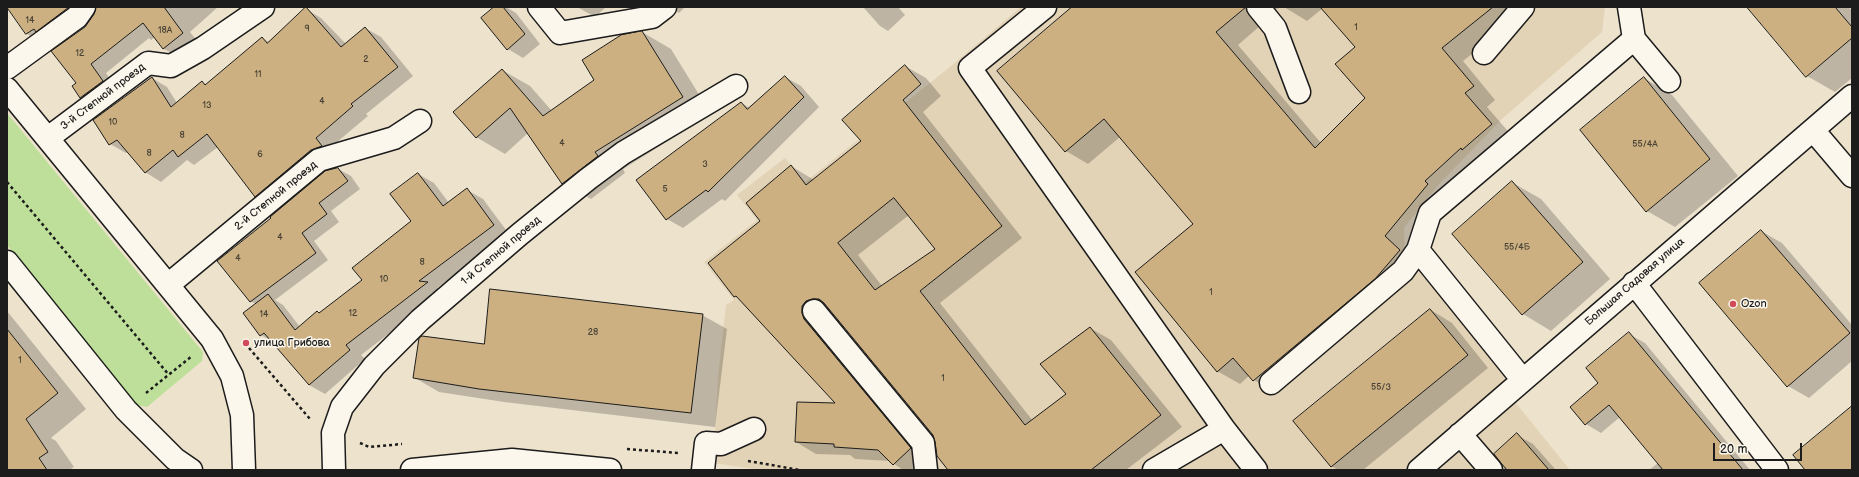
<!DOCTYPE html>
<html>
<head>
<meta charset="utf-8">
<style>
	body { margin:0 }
	#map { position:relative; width:1859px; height:477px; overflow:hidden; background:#ede2cc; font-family:"Balsamiq Sans",sans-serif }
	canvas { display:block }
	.frame { position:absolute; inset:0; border:8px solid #1c1c1c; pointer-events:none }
	.scale { position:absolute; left:1713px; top:443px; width:89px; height:18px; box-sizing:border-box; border:2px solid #1c1c1c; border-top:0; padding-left:5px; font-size:12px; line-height:14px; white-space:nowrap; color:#1c1c1c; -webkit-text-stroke:3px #fbf7ec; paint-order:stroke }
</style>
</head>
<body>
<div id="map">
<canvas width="1859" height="477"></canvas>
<div class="frame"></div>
<div class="scale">20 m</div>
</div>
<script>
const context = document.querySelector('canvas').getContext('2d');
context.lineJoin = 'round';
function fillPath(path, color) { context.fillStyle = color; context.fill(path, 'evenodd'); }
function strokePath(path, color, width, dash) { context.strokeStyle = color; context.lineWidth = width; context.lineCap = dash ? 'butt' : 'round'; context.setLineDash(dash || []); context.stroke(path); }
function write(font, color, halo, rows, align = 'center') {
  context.font = font + ' "Balsamiq Sans",sans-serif'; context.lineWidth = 3; context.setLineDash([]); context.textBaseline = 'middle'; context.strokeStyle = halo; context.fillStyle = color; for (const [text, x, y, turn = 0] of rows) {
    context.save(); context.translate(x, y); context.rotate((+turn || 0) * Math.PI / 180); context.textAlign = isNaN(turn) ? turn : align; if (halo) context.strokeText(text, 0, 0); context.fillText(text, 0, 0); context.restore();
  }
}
fillPath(new Path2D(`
	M1021,7h584l-3,25 -99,86 -64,66 -35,44 1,20 105,131 -102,91h-647l-48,-7 5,-87 8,-71 8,-5 -30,-38 53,-42 -20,-25 48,-37 20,24 140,-111z
	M1515,402l55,68h-135z`), '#e3d3b6');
fillPath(new Path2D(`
	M7,113l196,239 -1,9 -55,46 -10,-2 -130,-160z`), '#bedf99');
fillPath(new Path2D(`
	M7,7h84l-49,35 -15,-8z
	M97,7h121l-28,25 8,10 -19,15 -15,-8 -9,-12 -4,3 -2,-2 -43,35 11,17 -21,16 -15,-8 -7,-12 3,-2 11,-59z
	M496,7h10l10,6 24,31 -17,14 -15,-9z
	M577,7h29l-11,10z
	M669,7h16l-6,6z
	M863,7h35l7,8 -17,16 -8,-5z
	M1074,7h209l-11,3 -4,9 -30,26 83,98 45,-45 -9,-51 -34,-39 -16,13 -23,-14h223l9,12 -53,42 32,39 -8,7 26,30 -106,113 15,13 -25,28 -121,102 -22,-13 -4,-5 -10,9 -23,-13 -22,-147 -75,-87 -32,27 -22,-13z
	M1749,7h100l3,4v67l-17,14 -28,-16z
	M306,9l15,9 25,26 19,-16 16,9 32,39 -47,38 2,2 -37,31 -60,58 -15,-9 -38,-49 -24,18 -7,-5 -26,22 -16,-10 -17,-20 -2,1 -16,-9 42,-66 15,9 10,16 25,-21 4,3 56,-47 7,4z
	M642,32l29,17 40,65 -88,55 2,4 -34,26 -28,-16 -35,-50 -23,21 -29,-17 26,-67 28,16 22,25 44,-31z
	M905,66l21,12 15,18 -18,16 99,126 -82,65 93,118 35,-27 22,-66 21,12 71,87 -56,43h-177l-15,-35 -103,-124 -4,2 104,147 -10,10h-18l-13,-9 -35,-2 -5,-4 -34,-1 -20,-12 42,-37 -99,-106 -4,-3 26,-74 30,-56 23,14 49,-39zM909,215l27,34 -54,37 -24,-31z
	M785,77l16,9 18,21 -94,94 -3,-2 -39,29 -16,-9 -29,-39 103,-77 9,5z
	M1644,78l28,17 66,81 -63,51 -28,-16z
	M338,169l13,7 9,13 -29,22 8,11 -25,19 14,19 -53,40 8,5 17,22 64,-47 48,-59 6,-47 16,9 15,20 18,-13 16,9 26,35 -72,54 6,4 -82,63 4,4 -40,35 -16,-9 -34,-42 -14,-8 -5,-31 -6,-3z
	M1513,183l28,16 69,80 -59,52 -28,-17 -69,-80z
	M1761,231l21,12 70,82v36l-43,37 -21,-12z
	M1431,310l21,13 36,45 -125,102h-25l-7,-4z
	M7,311l79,98 -35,29 5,3 18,26 -5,3h-62z
	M702,315l25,14 -12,98 -211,-25 -65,-10 -24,-14 70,-33z
	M1629,334l16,9 105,127h-101l9,-7 -38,-46 -19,16 -15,-9 14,-41z
	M1517,435l16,9 23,26h-52v-3l-9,-13z`), '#0003');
const building = new Path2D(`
	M7,7h62l-33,25 -2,-3 -8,5z
	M96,7h68l19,26 -20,16 -20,-26 -52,41 12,17 -23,17 -8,-12 4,-3 -25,-32 34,-24 9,-13z
	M306,7l35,40 24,-20 33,40 -47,37 2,2 -37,32 6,8 -11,4 -56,47 -48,-63 -29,23 -5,-7 -28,23 -28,-33 -8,5 -16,-25 59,-43 19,30 31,-26 3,4 57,-48 5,6z
	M494,7h9l22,27 -18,16 -26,-32z
	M1072,7h174l-30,25 99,116 50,-50 -30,-34 20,-17 -35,-40h173l-51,41 32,38 -9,7 27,31 -30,26 -1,-2 -36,33 3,3 -43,52 15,14 -25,29 -122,102 -20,-23 -16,14 -82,-100 58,-48 -89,-105 -39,33 -68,-81z
	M1747,7h88l17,20v11l-46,39z
	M642,31l41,66 -88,55 3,4 -36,28 -52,-76 -34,30 -23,-26 49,-43 41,47 51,-36 -12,-20 39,-25z
	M905,65l16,19 -18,16 99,126 -82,65 105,134 41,-31 -26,-30 50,-37 71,88 -70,55h-143l-11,-14 -2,-14 -2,-7 -109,-132 -5,-4h-7l-6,2 -4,5v7l2,6 107,129 -18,17 -15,-15 -44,-3v-3l-39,-2 2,-40 38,1 -99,-107 -2,1 -26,-34 52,-42 -14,-18 45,-38 15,20 55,-44 -19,-21zM894,198l41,51 -60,41 -37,-47z
	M785,76l19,21 -96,95 -2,-2 -40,30 -30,-40 105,-78 6,7z
	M1644,77l66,82 -64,53 -66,-82z
	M338,168l10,13 -29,22 8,11 -25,19 14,20 -66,49 -33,-41 54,-43 -1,-1 55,-46z
	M418,173l25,33 24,-18 27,37 -75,56 9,1 -82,63 4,5 -41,35 -45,-52 -4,3 -17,-23 25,-19 27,36 22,-19 2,2 43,-33 -10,-12 59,-47 -21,-27z
	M1512,181l71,81 -61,53 -70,-81z
	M1761,230l89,103 -63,54 -88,-104z
	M490,289l213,25 -12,99 -212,-24 -66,-11 6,-40 3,-2 62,8z
	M1430,309l38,46 -137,112 -38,-46z
	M7,329l51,64 -32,26 22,33 -9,6 8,12h-40z
	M1629,332l114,138h-80l-54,-65 -24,20 -15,-18 28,-24 -12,-15z
	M1852,406v64h-47l-12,-15z
	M1517,433l32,37h-42l-6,-7 -7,-9z`);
fillPath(building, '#ccb081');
strokePath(building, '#1c1c1c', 1);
const minor = new Path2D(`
	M539,7l21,26 92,-16 13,-10
	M1045,7l-75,61 254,361 32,41
	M1258,7l17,21 24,64
	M1634,39l35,42
	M1484,53l39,-46
	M7,68l70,-51 7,-10
	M7,89l205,250 20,37 10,39 2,55
	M1813,130l39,46
	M48,138l100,-75 23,3 32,-18 60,-41
	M1418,250l104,129
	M7,262l119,148 49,49 16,11
	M1634,283l143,187
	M168,285l151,-125 75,-22 26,-17
	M814,311l109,132 3,27
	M1271,383l132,-112 15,-21 12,-37 204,-174 -5,-32
	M1460,434l31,36
	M334,470l-1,-37 9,-26 32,-41 46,-46 100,-86 68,-55 35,-26 113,-67
	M703,470l3,-27 15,1 33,-15
	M1154,470l70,-41
	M1419,470l433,-374`);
const major = new Path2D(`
	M412,470l100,-10 98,10`);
strokePath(minor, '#1c1c1c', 25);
strokePath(major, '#1c1c1c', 25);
strokePath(new Path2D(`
	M7,182l162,193
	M249,348l61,71
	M146,393l46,-37
	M360,443l9,4 33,-3
	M627,449l52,4
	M748,461l52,9`), '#1c1c1c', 2.5, [3, 3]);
strokePath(minor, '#fbf7ec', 22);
strokePath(major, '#fbf7ec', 22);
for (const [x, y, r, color] of [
	[1733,304,4,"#d1495b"],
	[246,343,4,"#d1495b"]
]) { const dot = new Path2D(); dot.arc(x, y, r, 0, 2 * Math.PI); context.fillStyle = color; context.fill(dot); strokePath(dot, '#fbf7ec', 1.5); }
write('9px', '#484135', null, [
	["14",30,21],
	["1",1356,28],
	["9",307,29],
	["18А",165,31],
	["12",80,54],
	["2",366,60],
	["11",258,75],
	["4",322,102],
	["13",207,106],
	["10",113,123],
	["8",182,136],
	["4",562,144],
	["55/4А",1645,145],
	["8",149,154],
	["6",260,155],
	["3",705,165],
	["5",665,190],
	["4",280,238],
	["55/4Б",1517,248],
	["4",238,259],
	["8",422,263],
	["10",384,280],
	["1",1211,293],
	["12",353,314],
	["14",264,315],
	["28",593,333],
	["1",20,361],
	["1",943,379],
	["55/3",1381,388]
]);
write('11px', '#1c1c1c', '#fbf7ec', [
	["3-й Степной проезд",103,97,-37],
	["2-й Степной проезд",276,196,-39],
	["1-й Степной проезд",501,251,-40],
	["Большая Садовая улица",1635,282,-41]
]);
write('11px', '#1c1c1c', '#fbf7ec', [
	["Ozon",1741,304],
	["улица Грибова",254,343]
], 'left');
</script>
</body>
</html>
